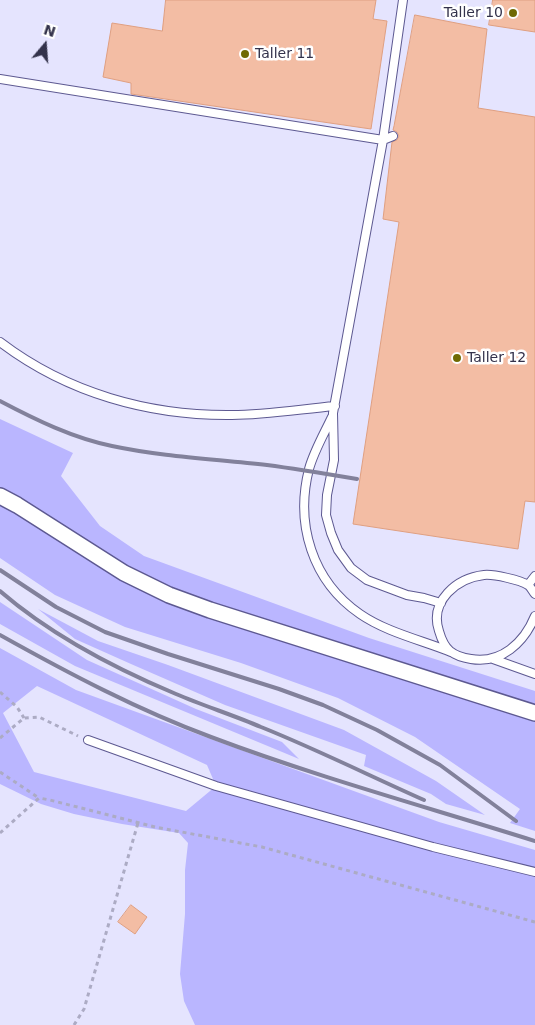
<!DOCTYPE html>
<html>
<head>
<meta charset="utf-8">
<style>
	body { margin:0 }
	#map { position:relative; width:535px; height:1025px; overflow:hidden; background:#e5e4fe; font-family:"DejaVu Sans",sans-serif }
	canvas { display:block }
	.north { position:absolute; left:20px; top:20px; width:50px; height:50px; -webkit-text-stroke:4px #fff; paint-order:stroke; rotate:18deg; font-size:14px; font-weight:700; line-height:20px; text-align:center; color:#33324b }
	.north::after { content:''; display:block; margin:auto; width:18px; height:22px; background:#33324b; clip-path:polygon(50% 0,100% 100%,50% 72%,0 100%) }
</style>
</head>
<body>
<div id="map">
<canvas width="535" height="1025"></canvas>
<div class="north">N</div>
</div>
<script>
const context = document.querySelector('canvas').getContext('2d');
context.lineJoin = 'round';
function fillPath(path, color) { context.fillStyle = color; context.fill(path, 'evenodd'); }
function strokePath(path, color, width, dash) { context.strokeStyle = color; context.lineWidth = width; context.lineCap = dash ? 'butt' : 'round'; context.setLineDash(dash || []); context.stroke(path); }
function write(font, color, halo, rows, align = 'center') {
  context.font = font + ' "DejaVu Sans",sans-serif'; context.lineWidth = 5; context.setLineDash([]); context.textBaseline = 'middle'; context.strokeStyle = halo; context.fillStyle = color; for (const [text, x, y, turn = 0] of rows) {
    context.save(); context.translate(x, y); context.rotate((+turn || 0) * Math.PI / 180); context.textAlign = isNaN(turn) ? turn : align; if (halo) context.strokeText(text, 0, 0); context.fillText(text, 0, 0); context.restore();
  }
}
fillPath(new Path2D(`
	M0,419l73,34 -12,23 39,50 44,30 225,82 166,53v140l-25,-8 10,-14 -105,-72 -77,-39 -97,-35 -116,-36 -70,-32 -55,-37z
	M0,602l87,58 109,49 86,33 17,17 -224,-93 -75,-42z
	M38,609l60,32 70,24 176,65 92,51 49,34 -39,-11 -15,-10 -67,-28 2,-11 -141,-50 -94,-41 -56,-25z
	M0,648l76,42 363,132 96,28v175h-340l-11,-24 -4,-27 5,-60v-44l3,-27 -9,-10 -57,-9 -48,-10 -33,-10 -41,-20zM37,686l170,79 9,21 -30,25 -152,-39 -31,-59z`), '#bab6ff');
const building = new Path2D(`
	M166,0h210l-3,19 14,2 -16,108 -240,-35v-11l-28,-6 9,-54 50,8z
	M493,0h42v32l-46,-7z
	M415,15l72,14 -9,79 57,9v385l-10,-1 -7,48 -165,-25 46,-302 -16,-3 9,-77 5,-2 2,-4 -2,-4 -4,-2 1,-4z
	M131,905l16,12 -12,17 -17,-12z`);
fillPath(building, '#f3bda4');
strokePath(building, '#df9f81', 1);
const lane = new Path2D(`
	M403,0l-20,140 -50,273 1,47 -7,35 -1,20 5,18 7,17 13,18 16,12 40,15 17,3 17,5
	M0,79l383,61 10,-4
	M0,342c67,51 149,74 232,73 34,0 69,-6 103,-9
	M332,417c-8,17 -18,34 -23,52 -14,55 3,112 51,145 26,18 61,26 91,38
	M528,585l7,-9
	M535,594c-2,-2 -4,-7 -7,-9 -8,-5 -34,-11 -44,-10 -27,3 -55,26 -45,56 2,7 5,15 11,20 5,4 14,7 21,8 30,5 53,-16 64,-43
	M493,659l42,15
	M88,740l128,46 217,61 102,25`);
const street = new Path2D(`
	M0,496l17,9 107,68 45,22 41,15 325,103`);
strokePath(lane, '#5d5991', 10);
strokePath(street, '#5d5991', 18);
strokePath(new Path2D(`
	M0,692l17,15 7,11
	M0,738l24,-20 15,-1 39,19
	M0,772l39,26
	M0,833l39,-35 11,2 105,27 107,20 273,75
	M74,1025l10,-16 54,-186`), '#acabc4', 3, [4, 4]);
strokePath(lane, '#fff', 8);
strokePath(street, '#fff', 15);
strokePath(new Path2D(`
	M0,401c36,19 73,37 112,45 52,11 103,13 155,19 30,4 60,9 90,14
	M0,570l56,37 49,25 63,22 111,35 44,16 54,25 63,35 76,56
	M0,591c52,45 114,77 176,103 28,12 57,21 85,33 55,22 109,49 163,73
	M0,635c68,38 138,75 211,102 106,40 216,70 324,104`), '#82819b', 4);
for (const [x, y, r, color] of [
	[513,13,5,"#706a04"],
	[245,54,5,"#706a04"],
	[457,358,5,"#706a04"]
]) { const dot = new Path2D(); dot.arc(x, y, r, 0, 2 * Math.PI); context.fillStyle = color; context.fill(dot); strokePath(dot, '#fff', 2); }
write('14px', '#33324b', '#fff', [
	["Taller 10",503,13,"right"],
	["Taller 11",255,54],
	["Taller 12",467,358]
], 'left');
</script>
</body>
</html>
